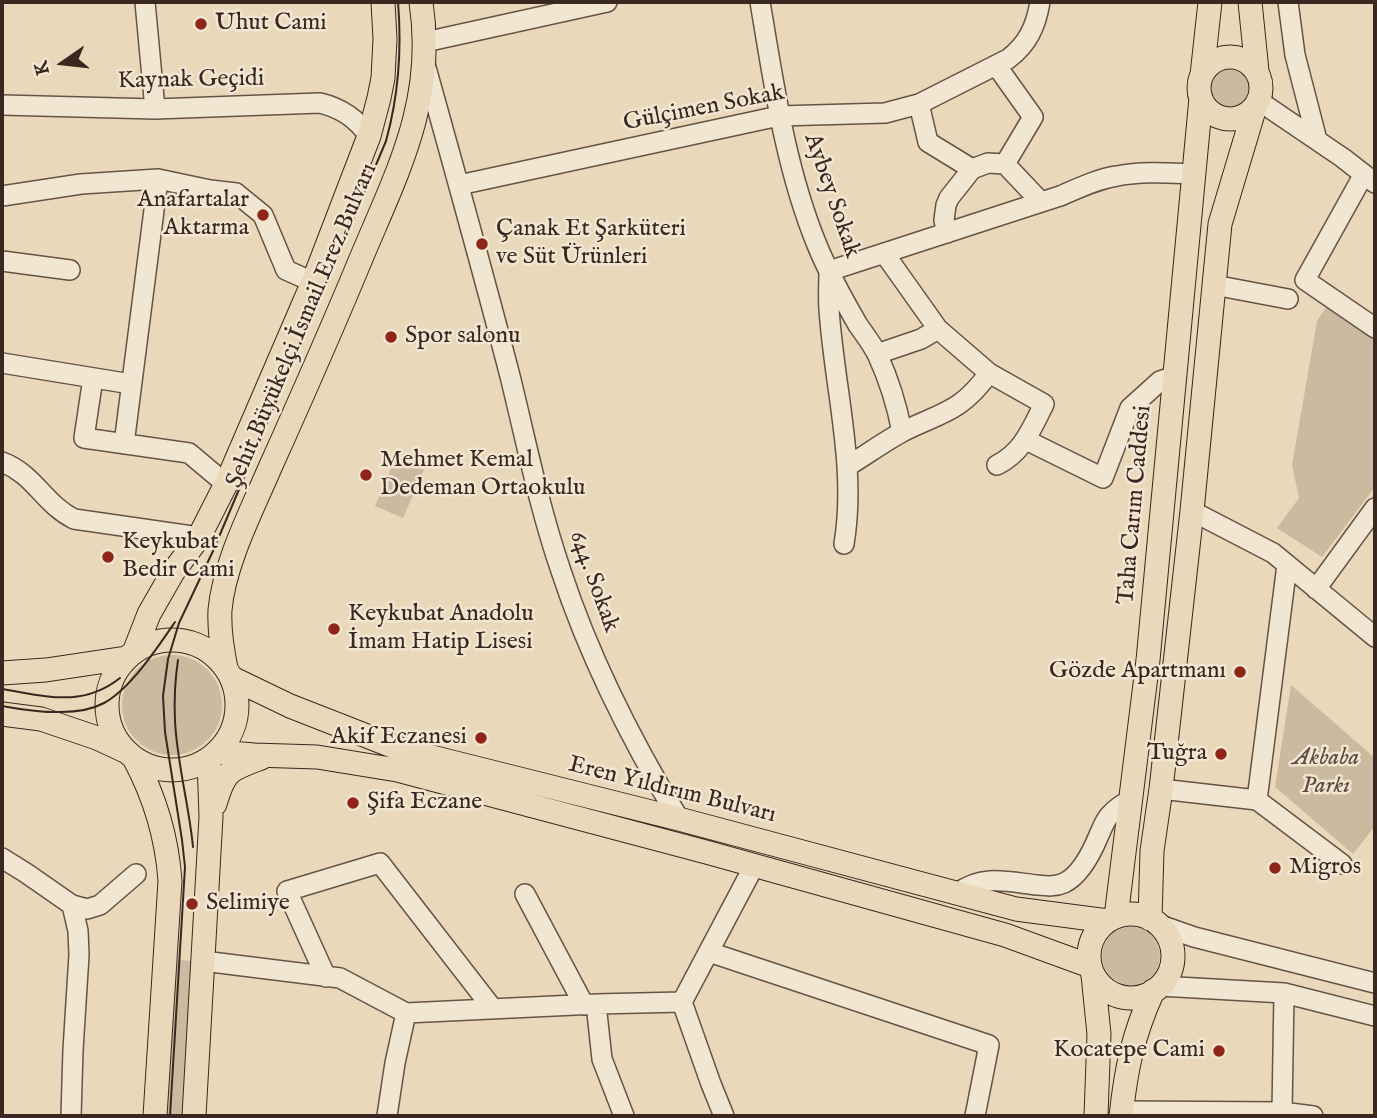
<!DOCTYPE html>
<html>
<head>
<meta charset="utf-8">
<style>
	body { margin:0 }
	#map { position:relative; width:1377px; height:1118px; overflow:hidden; background:#e9d8b9; font-family:"IM FELL English",serif }
	canvas { display:block }
	.frame { position:absolute; inset:0; border:4px solid #3a271f; pointer-events:none }
	.north { position:absolute; left:28px; top:28px; width:70px; height:70px; -webkit-text-stroke:5px #f1e6d2; paint-order:stroke; rotate:256deg; font-size:19px; font-weight:700; line-height:28px; text-align:center; color:#3a271f }
	.north::after { content:''; display:block; margin:auto; width:24px; height:32px; background:#3a271f; clip-path:polygon(50% 0,100% 100%,50% 72%,0 100%) }
</style>
</head>
<body>
<div id="map">
<canvas width="1377" height="1118"></canvas>
<div class="frame"></div>
<div class="north">K</div>
</div>
<script>
const context = document.querySelector('canvas').getContext('2d');
context.lineJoin = 'round';
function fillPath(path, color) { context.fillStyle = color; context.fill(path, 'evenodd'); }
function strokePath(path, color, width, dash) { context.strokeStyle = color; context.lineWidth = width; context.lineCap = dash ? 'butt' : 'round'; context.setLineDash(dash || []); context.stroke(path); }
function write(font, color, halo, rows, align = 'center') {
  context.font = font + ' "IM FELL English",serif'; context.lineWidth = 5; context.setLineDash([]); context.textBaseline = 'middle'; context.strokeStyle = halo; context.fillStyle = color; for (const [text, x, y, turn = 0] of rows) {
    context.save(); context.translate(x, y); context.rotate((+turn || 0) * Math.PI / 180); context.textAlign = isNaN(turn) ? turn : align; if (halo) context.strokeText(text, 0, 0); context.fillText(text, 0, 0); context.restore();
  }
}
fillPath(new Path2D(`
	M1210 88a20 20 0 1 1 40 0a20 20 0 1 1-40 0Z
	M1327,306l48,31v150l-53,70 -45,-29 22,-30 -7,-33 25,-144z
	M396,457l28,13 -21,48 -28,-12z
	M122 705a50 50 0 1 1 100 0a50 50 0 1 1-100 0Z
	M1291,685l84,73v68l-22,28 -78,-67z
	M1102 956a29 29 0 1 1 58 0a29 29 0 1 1-58 0Z
	M175,960l18,1 -9,155h-18z`), '#cbba9f');
const minor = new Path2D(`
	M145,2l10,107
	M760,2c14,82 25,165 57,243 11,27 26,54 41,80 7,10 15,20 20,31 11,24 19,50 24,76
	M1288,2l7,53 22,85
	M425,42l182,-40
	M425,64c29,104 58,208 85,312 16,65 29,131 51,195 29,88 70,169 118,248
	M996,65l37,52 -28,47
	M1259,101l84,57 32,25
	M919,104l9,38 44,27
	M2,105l153,4 165,-6c21,5 36,15 49,33
	M1364,174l-59,106 70,48
	M459,185l320,-69 106,-3 34,-9 89,-45c20,-15 28,-33 32,-57
	M2,196l79,-12 77,-5 52,11 26,3 27,22 23,55 27,12
	M947,233l-3,-13 2,-15 3,-7 23,-29 16,-6 17,1 36,38
	M884,253l54,76 51,44 55,31c-12,24 -21,48 -47,61
	M2,261l68,9
	M1214,285l74,14
	M877,354l44,-15 17,-10
	M2,363l129,21
	M93,378l-9,60 105,15 37,31
	M1026,440l77,38 27,-70 30,-27 15,-5
	M124,444l34,-265
	M2,462c32,12 42,42 72,57l125,18
	M848,466c18,-11 37,-25 56,-35 39,-19 58,-20 85,-58
	M1192,511l81,42 102,84
	M844,544c13,-78 -10,-157 -15,-235 -1,-12 0,-25 0,-38l231,-75c19,-8 37,-17 57,-20 26,-5 51,-3 77,-2
	M1316,589l59,-81
	M1161,789l96,11 85,64
	M1257,800l30,-235
	M2,858l24,15 46,32 15,4 13,-4 36,-31
	M958,893c24,-19 51,-11 79,-8 10,1 18,2 27,-2 17,-8 28,-31 35,-48 3,-6 5,-13 10,-19 6,-7 13,-12 22,-16
	M525,894l59,111
	M1157,924l37,13 181,46
	M709,952l280,93 -14,71
	M203,961l137,17 66,35 190,-9 86,-2
	M326,977l-39,-86 93,-28 113,146
	M1160,986l124,7 91,23
	M596,1004l6,55 22,57
	M1121,1111l161,1 31,4
	M1282,1112l2,-119
	M71,1116l2,-66 6,-95 -1,-24 -6,-26
	M387,1116l8,-53 11,-50
	M724,1116l-13,-32 -29,-82 72,-136`);
const major = new Path2D(`
	M1250,2l7,69
	M1199 88a31 31 0 1 1 62 0a31 31 0 1 1-62 0Z
	M1202,75l8,-73
	M107 705a65 65 0 1 1 130 0a65 65 0 1 1-130 0Z
	M135,650l14,-36 24,-42 26,-35 27,-53 87,-202 56,-146 10,-38 4,-20 2,-39 -2,-37
	M226,668c-4,-19 -7,-38 -6,-58 4,-46 31,-98 49,-140 31,-69 62,-139 91,-209 37,-89 76,-159 61,-259
	M2,673l44,-3 80,-12
	M232,678l58,28 110,43 279,70 337,90 92,12
	M2,714l39,5 56,19 28,13
	M218,752l36,3 63,2 80,13 309,82 299,83 85,31
	M134,758c21,39 33,79 36,123l-15,235
	M215,804c10,-34 14,-34 46,-46
	M1089 956a42 42 0 1 1 84 0a42 42 0 1 1-84 0Z
	M1116,917l32,-257 53,-562
	M1150,919l2,-68 9,-62 31,-278 28,-287 35,-117
	M1093,975l6,59 -3,82
	M194,1116l17,-299 -2,-58
	M1121,1116c5,-47 12,-81 32,-125`);
strokePath(minor, '#665346', 22);
strokePath(major, '#3a271f', 25);
strokePath(minor, '#f1e6d2', 19);
strokePath(major, '#e9d8b9', 23);
strokePath(new Path2D(`
	M178,660c-3,20 -4,40 -3,61 2,42 14,84 18,126
	M2,689c44,7 80,19 118,-11
	M2,706c19,3 40,7 59,6 14,0 30,-2 43,-9 26,-14 54,-56 71,-81
	M170,1116l15,-249 -3,-27 -17,-108 -2,-36 5,-37 11,-36 34,-72 173,-410c13,-47 16,-91 12,-139`), '#3a271f', 2);
for (const [x, y, r, color] of [
	[201,24,7,"#8f2418"],
	[263,215,7,"#8f2418"],
	[482,244,7,"#8f2418"],
	[391,337,7,"#8f2418"],
	[366,475,7,"#8f2418"],
	[108,557,7,"#8f2418"],
	[334,629,7,"#8f2418"],
	[1240,672,7,"#8f2418"],
	[481,738,7,"#8f2418"],
	[1221,754,7,"#8f2418"],
	[353,803,7,"#8f2418"],
	[1275,868,7,"#8f2418"],
	[192,904,7,"#8f2418"],
	[1219,1051,7,"#8f2418"]
]) { const dot = new Path2D(); dot.arc(x, y, r, 0, 2 * Math.PI); context.fillStyle = color; context.fill(dot); strokePath(dot, '#f1e6d2', 2.5); }
write('24px', '#3a271f', '#f1e6d2', [
	["Uhut Cami",215,24],
	["Anafartalar",249,201,"right"],
	["Aktarma",249,229,"right"],
	["Çanak Et Şarküteri",496,230],
	["ve Süt Ürünleri",496,258],
	["Spor salonu",405,337],
	["Mehmet Kemal",380,461],
	["Dedeman Ortaokulu",380,489],
	["Keykubat",122,543],
	["Bedir Cami",122,571],
	["Keykubat Anadolu",348,615],
	["İmam Hatip Lisesi",348,643],
	["Gözde Apartmanı",1226,672,"right"],
	["Akif Eczanesi",467,738,"right"],
	["Tuğra",1207,754,"right"],
	["Şifa Eczane",367,803],
	["Migros",1289,868],
	["Selimiye",206,904],
	["Kocatepe Cami",1205,1051,"right"]
], 'left');
write('24px', '#3a271f', '#f1e6d2', [
	["Kaynak Geçidi",191,81,-1],
	["Gülçimen Sokak",704,109,-11],
	["Aybey Sokak",831,196,71],
	["Şehit Büyükelçi İsmail Erez Bulvarı",303,326,-67],
	["Taha Carım Caddesi",1136,505,-85],
	["644. Sokak",593,582,70],
	["Eren Yıldırım Bulvarı",672,791,14]
]);
write('italic 24px', '#5e4c3f', '#f1e6d2', [
	["Akbaba",1326,759],
	["Parkı",1326,787]
]);
</script>
</body>
</html>
